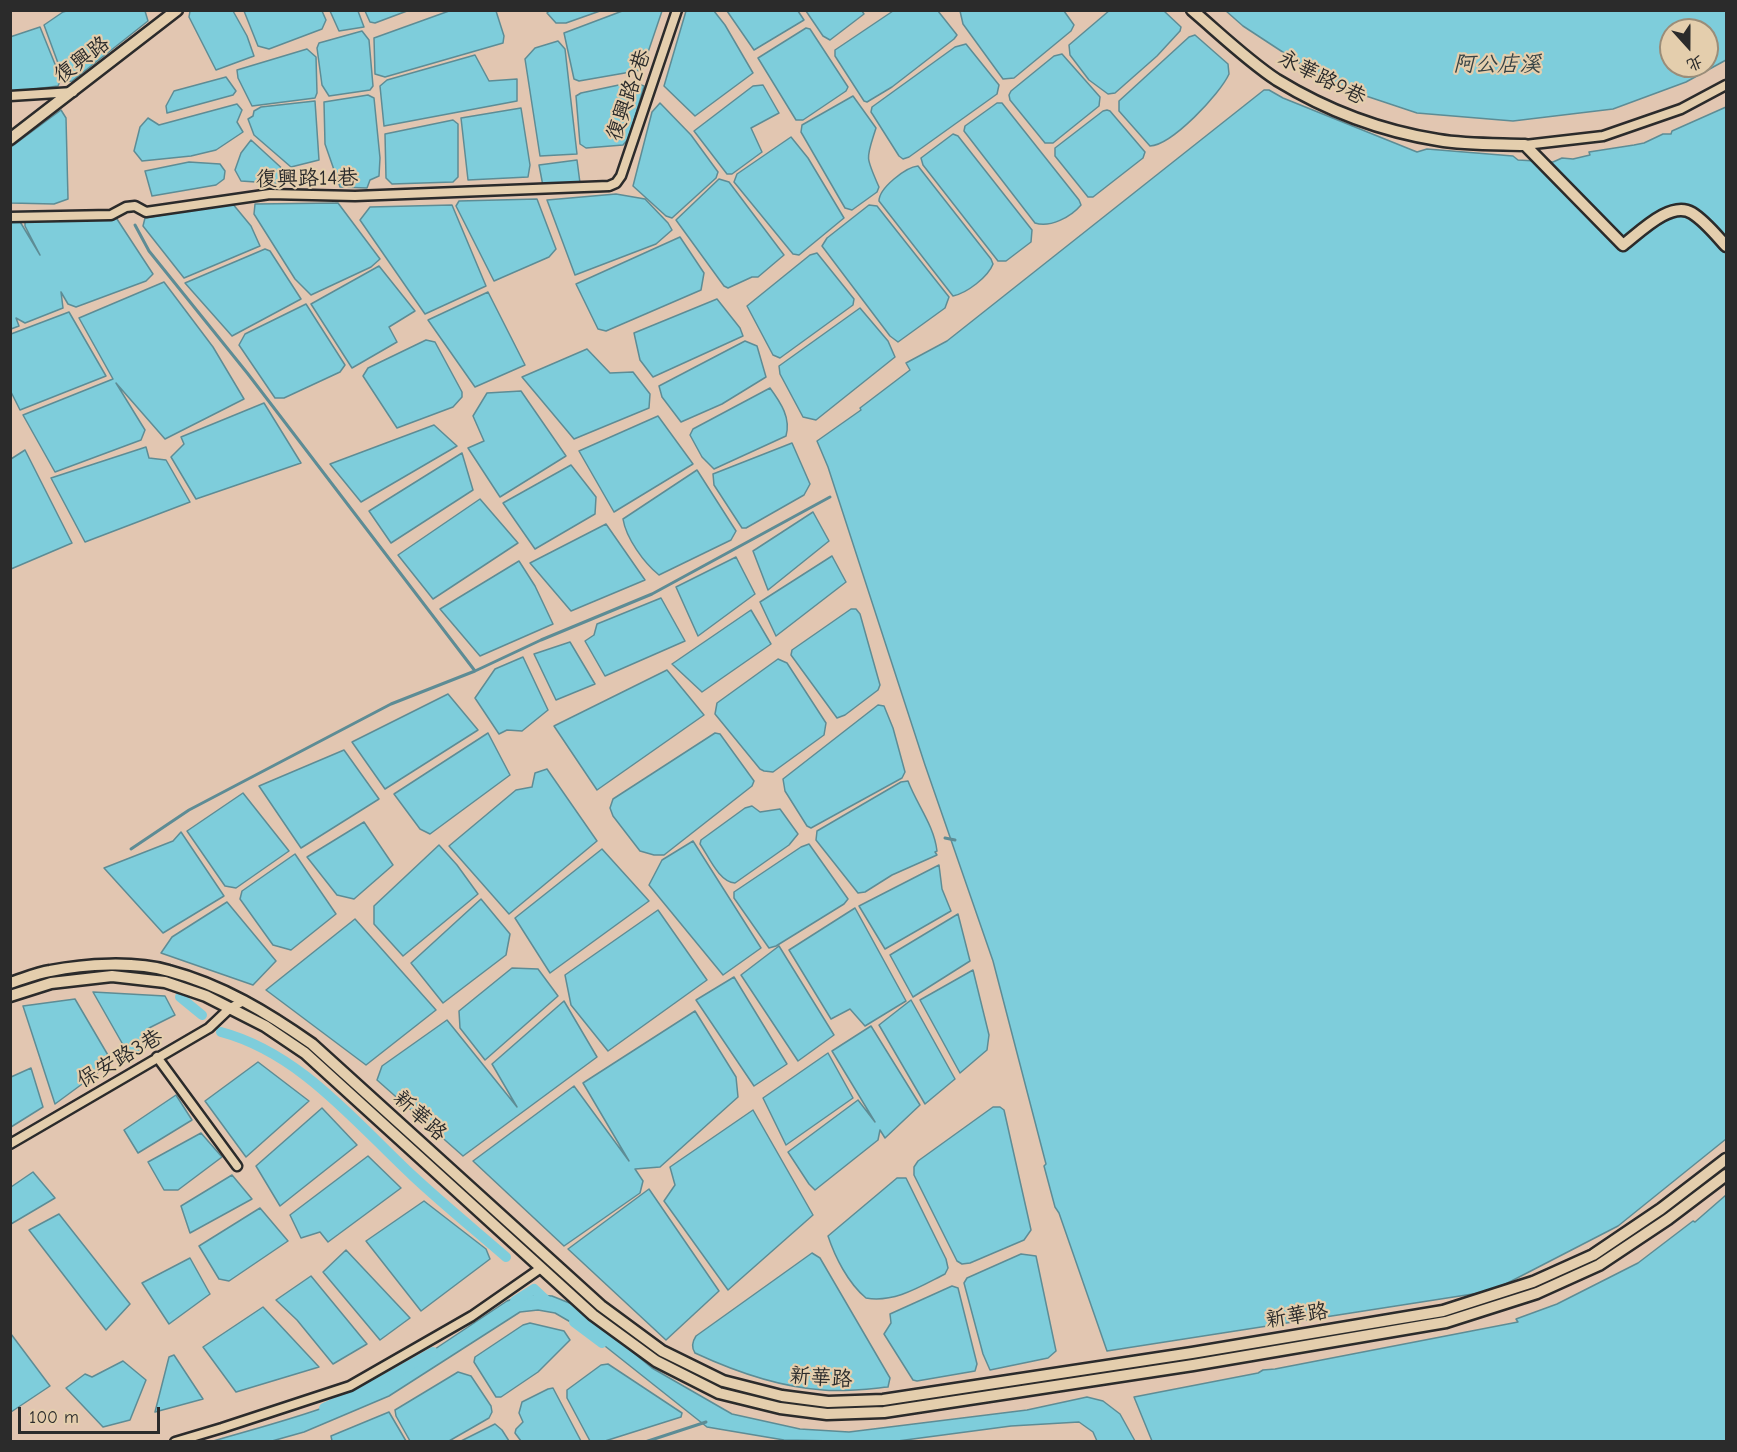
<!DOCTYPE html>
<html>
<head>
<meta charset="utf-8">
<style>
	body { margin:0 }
	#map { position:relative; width:1737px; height:1452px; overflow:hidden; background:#e2c6b1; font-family:"Comic Neue","LXGW WenKai TC",sans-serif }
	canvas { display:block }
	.frame { position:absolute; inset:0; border:12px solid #2b2b2b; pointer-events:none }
	.north { position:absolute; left:1659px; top:18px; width:60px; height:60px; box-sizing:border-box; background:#e4cead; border:2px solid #9a8d79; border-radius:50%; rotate:159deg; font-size:16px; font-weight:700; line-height:24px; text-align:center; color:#2b2b2b }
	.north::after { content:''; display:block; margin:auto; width:21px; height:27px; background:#2b2b2b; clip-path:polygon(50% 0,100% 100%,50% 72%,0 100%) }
	.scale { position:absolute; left:18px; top:1407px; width:142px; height:27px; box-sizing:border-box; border:3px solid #2b2b2b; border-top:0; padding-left:8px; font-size:18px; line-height:21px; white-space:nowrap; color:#2b2b2b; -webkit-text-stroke:4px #e4cead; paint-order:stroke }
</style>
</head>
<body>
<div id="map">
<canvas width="1737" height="1452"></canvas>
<div class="frame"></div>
<div class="north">北</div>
<div class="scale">100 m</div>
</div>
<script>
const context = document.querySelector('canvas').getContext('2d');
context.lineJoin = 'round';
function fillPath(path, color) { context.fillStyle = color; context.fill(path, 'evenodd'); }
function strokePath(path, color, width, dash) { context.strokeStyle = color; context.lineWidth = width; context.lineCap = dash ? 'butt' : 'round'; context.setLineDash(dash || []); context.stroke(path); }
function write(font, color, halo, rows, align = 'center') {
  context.font = font + ' "Comic Neue","LXGW WenKai TC",sans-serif'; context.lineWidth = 4.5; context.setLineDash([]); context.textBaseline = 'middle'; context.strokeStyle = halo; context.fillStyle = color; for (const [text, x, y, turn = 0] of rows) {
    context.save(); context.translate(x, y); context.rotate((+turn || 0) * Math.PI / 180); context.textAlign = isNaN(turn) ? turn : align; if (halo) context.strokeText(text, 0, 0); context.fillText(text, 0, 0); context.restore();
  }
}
const water = new Path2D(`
	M70,10l75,1 3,10 -76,60 -7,1 -21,-57 19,-13z
	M550,10h50v1l-34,12h-10l-9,-10z
	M625,10l37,1 -20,59 -63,11 -5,-2 -10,-46z
	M1110,10l54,1 17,16 -1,4 -23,25 -42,37 -7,1 -19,-14 -19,-25 -1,-10z
	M190,11h43l14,25 7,20 -38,14 -27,-53z
	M244,11h78l4,9 -4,9 -53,20 -11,-3z
	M330,11h28l6,16 -25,4z
	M365,11l42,-1v1l-32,12 -5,-1z
	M449,11h47l8,25 -1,7 -118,34 -10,-3 -1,-36z
	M686,11h28l11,14 28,48 -58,43 -31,-30z
	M727,11h71l6,9 -50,30z
	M806,11h56l2,3 -34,26 -7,-4z
	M893,11h45l19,24 -3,4 -62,48 -25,15 -3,-1 -29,-45v-6z
	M960,11h104l10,14 -3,6 -57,47 -11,1 -40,-55z
	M1226,11h500v49l-40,22 -73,27 -100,12 -96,-8 -84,-28 -90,-59zM1671,30h36v36h-36z
	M40,27l21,52 -3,7 -47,6 -1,-55z
	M806,28l4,1 38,58 -2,4 -43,29h-7l-38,-62z
	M362,31l7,9 4,46 -3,4 -41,6 -7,-11 -5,-37 2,-5z
	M1195,35l33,29 1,10c-9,20 -57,71 -79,72l-31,-35v-10l70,-64z
	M558,41l7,8 12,105 -37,2 -15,-97 10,-11z
	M966,44l33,41 -2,9 -88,63 -6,2 -4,-3 -26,-41 -2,-3 1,-5 83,-60z
	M307,49l9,8 1,36 -2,5 -63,8 -14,-28 -1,-8z
	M1062,54l38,43 -1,9 -46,37h-8l-35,-43 -1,-5 2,-4 43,-35z
	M475,55l14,26 28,-2v22l-133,25 -4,-40 7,-6z
	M226,77l10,14 -3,4 -66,18 -1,-7 8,-15z
	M633,82l11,4 -15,52 -6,7 -37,3 -6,-4 -4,-48 5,-3z
	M763,85l16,28 -28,15 11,24 -30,22h-5l-33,-43 59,-45z
	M1264,90h5l14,8 134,54 10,-3 86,7 5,4 35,2 9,-4 11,1 17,-4 -1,-3 45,-7 10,-2 19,-9h8l1,-3 54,-24v1032l-108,87 -126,65 -385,60 -48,-138 -4,-6 -11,-41 2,-2 -53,-203 -68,-196 -97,-298 -11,-26 44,-31 -1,-2 50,-38 -4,-7 41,-22z
	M368,95l6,3 6,60 -1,18 -9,4 -3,8 -27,-1 -15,-43 -1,-42z
	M853,96l23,32c-10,32 -11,27 3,59l-2,5 -25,18 -7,-2 -44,-76 1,-7z
	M315,101l4,59 -28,7 -37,-32 -6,-16 5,-3 1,-5 7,-4z
	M660,103l31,32 27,37 -2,6 -44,40 -6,-2 -33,-30 19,-74z
	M997,103h5l77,97 2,5c-10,12 -31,23 -46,18l-71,-92 1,-5z
	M237,104l5,6 -5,12 6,10 -27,18 -25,6 -49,5 -8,-10 6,-24 8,-9 11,7z
	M521,108l9,57 -2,12 -60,3 -7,-62z
	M61,110l5,8 2,81 -14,5 -43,-1v-56z
	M1107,110l3,1 35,41 -2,6 -50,39h-5l-33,-41v-8l48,-37z
	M453,120l5,4v53l-5,5 -61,2 -6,-6 -1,-44z
	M953,134l5,2 74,94 -1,12 -25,19h-8l-75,-96 -2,-7z
	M791,137l17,21 36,60 -45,37 -6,-1 -59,-72 3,-8z
	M251,140l36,33 -2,11 -44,-3 -6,-11 6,-17z
	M577,160l3,23 -37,3 -4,-21z
	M189,162l31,2 5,7 -1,8 -8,6 -64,11 -7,-25z
	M918,166l73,93 2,5c-5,13 -26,29 -40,32l-74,-95c0,-13 27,-34 39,-35z
	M719,179l10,3 55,73 -26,22h-6l-24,11 -4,-2 -48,-66z
	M616,194l29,5 23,24 4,7 -16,14 -81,31 -28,-75z
	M537,199l19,50 -7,8 -55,24 -38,-75 3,-5z
	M232,203l19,23 9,20 -76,32 -41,-52 2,-8z
	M338,203l42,56 -9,8 -60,28 -16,-16 -41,-65 1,-10z
	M452,205l34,81 -61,28 -65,-94 10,-13z
	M869,205l8,1 72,91 -4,11 -47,34 -8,-6 -68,-90 5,-8z
	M115,216l38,58 -7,7 -70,26 -8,-3 -7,-12 2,16 -38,15 -9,-5 3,8 -8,3v-108l8,-1 21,35 -15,-29v-7z
	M680,237l24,36 -3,17 -95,41 -8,-2 -22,-45z
	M265,249l5,2 31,48 -69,37 -47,-53z
	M817,253l37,46 -1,6 -73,53 -7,-3 -26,-49 63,-51z
	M379,266l36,45 -26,16 8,15 -45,26 -41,-64z
	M164,282l49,65 31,52 -79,40 -49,-56 29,47 -4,10 -86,32 -32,-57 90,-36 -34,-61z
	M488,292l37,73 -50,22 -47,-67z
	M717,299l23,29 3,8 -90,41 -13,-17 -6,-27z
	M306,304l39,61 -5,7 -56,26h-9l-36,-53 6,-11z
	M860,308l28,33 7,16 -79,63 -13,-3 -23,-43 -1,-8z
	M69,312l37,64 -86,34 -9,-18v-58z
	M426,340l9,2 27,50v5l-9,10 -56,21 -34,-52 5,-8z
	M745,341l12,5 9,31 -44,27 -41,18 -19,-25 -3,-11z
	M587,349l23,24 23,-1 17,22 -1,14 -75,31 -52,-62z
	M770,388c11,15 21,30 16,48l-72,33 -12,-12 -12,-22 3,-6z
	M521,391l45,65 -66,41 -32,-49 16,-7 -11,-25 14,-23z
	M264,403l37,60 -105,36 -25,-42 13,-13 -3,-7z
	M658,416l35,48 -79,48 -35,-61z
	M434,425l23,21 -96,56 -31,-38z
	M792,443l18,41 -6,11 -58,33h-4l-28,-43 -1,-11z
	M146,447l3,11 17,2 24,42 -105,40 -34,-64z
	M25,450l47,93 -61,26v-110z
	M462,453l11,37 -82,53 -22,-32z
	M571,465l25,32 -1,17 -60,35 -32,-46z
	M697,470l39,61 -5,9 -72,35c-15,-12 -33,-37 -36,-56z
	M480,499l38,44 -85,56 -35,-44z
	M813,512l16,29 -61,49 -15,-39z
	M606,524l39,56 -74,31 -41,-48z
	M832,556l14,26 -70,54 -16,-34z
	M736,557l19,37 -57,42 -22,-49z
	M519,561l16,25 18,38 -73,32 -40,-47z
	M661,598l24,43 -80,35 -20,-35 9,-6 3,-11z
	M851,609h5l4,5 20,71 -2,5 -33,25 -8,3 -46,-63 1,-5z
	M751,610l20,34 -69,48 -30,-28z
	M570,642l25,42 -39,16 -22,-46z
	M523,657l25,53 -26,21 -15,-1 -8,4 -24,-36 20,-29z
	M778,659l9,4 39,60 -2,12 -51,37 -9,-1 -4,-2 -45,-55 2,-11z
	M667,670l37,45 -107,75 -43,-64z
	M448,694l30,36 -93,59 -33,-47z
	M878,705l6,1 9,22 12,44 -3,6 -91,50 -4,-2 -22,-35 -2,-12z
	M488,733l22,42 -80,59 -10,-5 -26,-35z
	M715,733l5,1 34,47 -2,5 -88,69h-10l-14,-4 -27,-35 -3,-8 3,-9z
	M344,750l35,49 -78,49 -42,-62z
	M547,769l50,72 -88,73 -60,-68 67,-56 16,-3 3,-14z
	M908,781c9,24 26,44 29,70l-2,1 2,3 -45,20 -27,17 -7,1 -42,-53 1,-9 84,-49z
	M243,793l46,58 -53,37 -11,-2 -38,-55z
	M752,806l8,6 20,-3 18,25 -9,11 -54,38c-16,-1 -26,-26 -35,-39l1,-4 44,-32z
	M364,822l29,43 -39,34 -17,-4 -30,-38z
	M181,832l43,64 -61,37 -59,-65 69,-27z
	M693,841l68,107 -38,27 -74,-90 13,-25z
	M809,844l39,55 -4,5 -68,42 -7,2 -35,-50v-6l67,-45z
	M439,845l18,20 21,29 -75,62 -29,-32v-18z
	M602,849l47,52 -99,72 -35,-55z
	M295,854l41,60 -45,36 -18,-5 -33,-46 2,-8z
	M939,865l3,24 9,22 -66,38 -26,-43z
	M481,899l29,35 -4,21 -63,48 -32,-40z
	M227,902l49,59 -23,24 -92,-32 11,-16z
	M855,908l51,93 -41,25 -15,-17 -19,10 -42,-69z
	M658,910l49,70 -99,71 -37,-46 -6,-30z
	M958,914l12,47 -57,36 -23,-42z
	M355,919l81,91 -70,55 -100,-75z
	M779,946l55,89 -36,26 -57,-86z
	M512,968l26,1 20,27 -73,64 -25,-32 -1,-17z
	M973,970l16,65 -2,15 -27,23 -40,-73z
	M734,977l53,87 -33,22 -58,-86z
	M93,992l72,4 10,19 -26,13 5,14 -24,15z
	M75,999l37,63 -57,42 -32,-98z
	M911,1000l44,79 -30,25 -46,-79z
	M564,1001l33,56 -134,99 -86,-76 5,-14 65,-46 70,87 -25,-43z
	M695,1011l41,66 2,20 -78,70 -25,2 8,12 -3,12 -76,53 -91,-85 101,-75 55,75 -46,-78z
	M871,1026l49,79 -35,33 -5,-8 -2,10 -63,50 -6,-6 -21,-32 70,-52 17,22 -43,-71z
	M828,1053l25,45 -67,47 -23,-47z
	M258,1062l51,39 -63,56 -41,-56z
	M31,1068l12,39 -32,20v-50z
	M176,1095l16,25 -54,33 -14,-23z
	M993,1107h7l4,3 27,120 -7,10 -54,23 -8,1 -5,-3 -43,-86v-8l4,-6z
	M322,1108l35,37 -77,61 -24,-40z
	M753,1110l60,105 -85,75 -64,-89 11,-16 -5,-18z
	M201,1133l21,24 -44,33h-14l-16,-28z
	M368,1156l33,32 -73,54 -8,-10 -19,6 -11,-23z
	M33,1172l22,26 -44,26v-37z
	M232,1175l20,24 -62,34 -9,-27z
	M897,1178h9l40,81 2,9 -3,6c-24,12 -50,29 -79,24 -18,-15 -31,-41 -38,-62z
	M649,1189l70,102 -53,49 -98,-91z
	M1726,1195v246h-574l-18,-44 124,-24 5,-3 12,-1 243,-47 -2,-3 41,-15 81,-41 55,-42 2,1z
	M424,1201l62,48 4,10 -69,52 -55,-70z
	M260,1208l28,33 -59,40 -10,-2 -20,-33z
	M59,1214l71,90 -24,26 -77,-100z
	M346,1250l64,68 -30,22 -57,-68z
	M812,1253l8,5 70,120 -2,9c-21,2 -44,5 -65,3 -45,-3 -87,-18 -128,-37 -4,-6 -3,-11 1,-17z
	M1021,1254l15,2 20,95 -8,7 -58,12 -7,-16 -19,-71 3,-5z
	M190,1258l20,36 -41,30 -27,-41z
	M311,1276l56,68 -34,20 -36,-44 -21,-20z
	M952,1286l6,2 19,76 -2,7 -58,10 -4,-1 -29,-46 7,-11 -1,-9z
	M526,1294l26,2 25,10 75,62 80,46 68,15 49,3 178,-22 60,-13 16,4 17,13 15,27h-38l-4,-9 -14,-10 -68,4 -121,16 -106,-2 -77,-13 -121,-96 -31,-18 -17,-3 -18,2 -131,84 -85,36 -32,9 -62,1c61,-18 124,-33 180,-63l117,-78z
	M263,1307l56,60 -83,25 -33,-45z
	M530,1323l34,8 6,9 -32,32 -37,25h-5l-22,-35 1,-5 48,-32z
	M11,1334l39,52 -39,26h-1z
	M174,1355l29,44 -48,13 14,-55z
	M123,1361l23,19 -16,40 -27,7 -37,-39 19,-14 7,3z
	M608,1364l74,49 -1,4 -76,24h-15l-23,-43v-8l34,-25z
	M458,1372l13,4 20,30 1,6 -3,6 -40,23h-39l-14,-25 -1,-6z
	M553,1388l28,53h-60l-6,-8 1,-4 7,-7 -4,-9 3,-11 26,-13z
	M389,1412l17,29h-74l-1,-5z
	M495,1424l7,6 7,11h-48z`);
fillPath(water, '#7ecddb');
strokePath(water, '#5d8c95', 1.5);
strokePath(new Path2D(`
	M135,225l14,26 99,123 227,297
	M945,838l10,2
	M131,849l58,-39 202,-106 84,-33 66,-31 111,-46 178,-97
	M645,1442l61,-20`), '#5d8c95', 3);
strokePath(new Path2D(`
	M180,997l22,18
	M221,1032c79,21 134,90 192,144 30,28 62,54 93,81
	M515,1301l19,-12 16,15
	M574,1322l28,21
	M324,1408l59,-28 50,-28`), '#7ecddb', 10);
const minor = new Path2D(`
	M10,96l63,-4
	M1525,145l78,-9 78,-27 45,-24
	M10,217l101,-2 15,-8 9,-1 11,6 124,-18 85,2 254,-10 7,-3 5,-7 56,-166
	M157,1057l80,109
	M10,1144l199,-116 21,-20 14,-7
	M175,1442l47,-14 128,-42 122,-70 69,-48`);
const tertiary = new Path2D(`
	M1192,10c27,23 56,51 85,70 49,30 104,51 161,60 29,5 58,4 87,5l98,100c17,-13 48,-45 69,-32 13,8 24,22 34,33
	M10,139l167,-129
	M10,983c13,-4 27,-10 40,-12 35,-7 85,-10 119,0 53,14 99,42 143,73l289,262 61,45 61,30 59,15 46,6 55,-2 309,-47 251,-42 90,-29 60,-27 68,-46 65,-50
	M10,996l41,-13 61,-7 53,6 41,14 59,30 40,27 288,262 63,46 63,32 61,15 47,6 57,-2 309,-47 253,-43 91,-29 62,-28 69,-46 58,-44`);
strokePath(minor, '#2b2b2b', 13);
strokePath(tertiary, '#2b2b2b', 15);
strokePath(minor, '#e4cead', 8);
strokePath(tertiary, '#e4cead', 10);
write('21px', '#2b2b2b', '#e4cead', [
	["復興路",82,60,-37],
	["永華路9巷",1322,78,27],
	["復興路2巷",629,95,-71],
	["復興路14巷",307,179,-1],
	["保安路3巷",120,1059,-30],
	["新華路",420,1116,42],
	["新華路",1297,1316,-9],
	["新華路",821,1378,4]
]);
write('italic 22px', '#374345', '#e4cead', [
	["阿公店溪",1497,65]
]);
</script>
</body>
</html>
